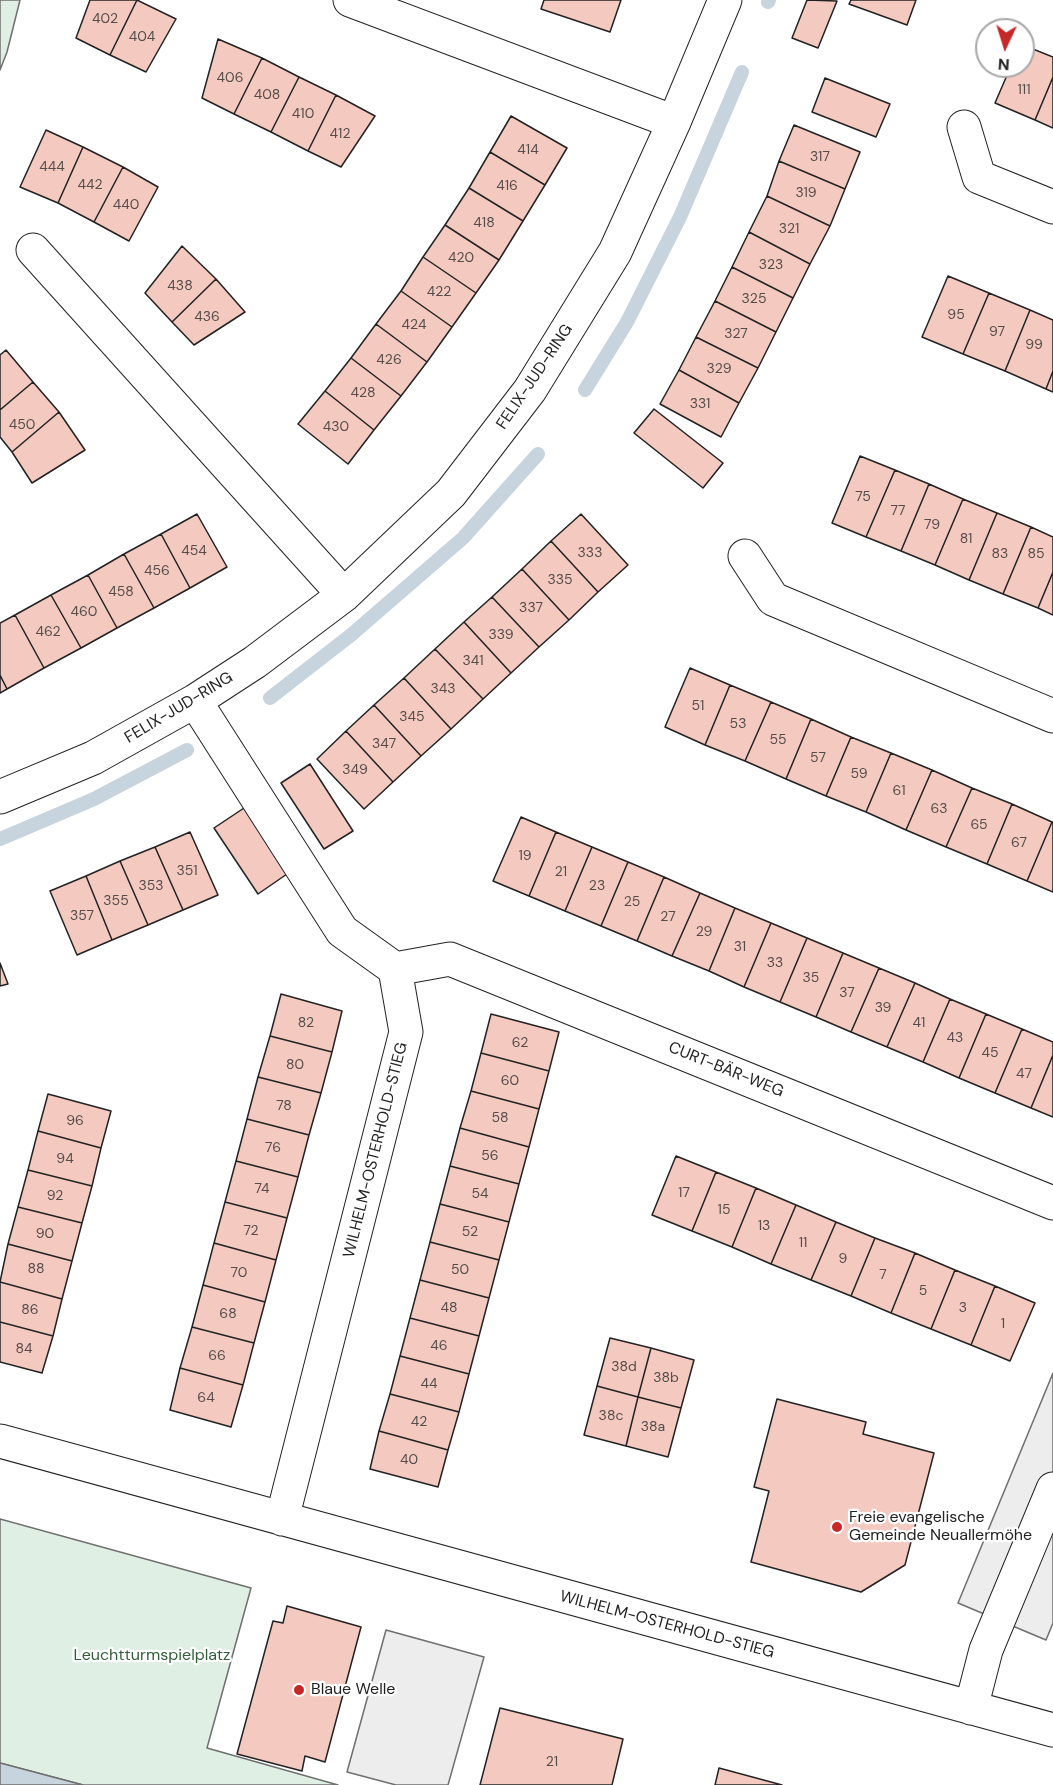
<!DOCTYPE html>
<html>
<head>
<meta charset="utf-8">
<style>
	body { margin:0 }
	#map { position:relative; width:1053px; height:1785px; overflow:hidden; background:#fff; font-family:"DM Sans",sans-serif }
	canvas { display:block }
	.north { position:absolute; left:975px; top:18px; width:60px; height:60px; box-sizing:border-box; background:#fff; border:2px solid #a7a7a7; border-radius:50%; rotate:184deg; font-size:16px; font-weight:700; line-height:24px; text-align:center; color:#222 }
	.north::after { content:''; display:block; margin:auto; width:21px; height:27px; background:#c62828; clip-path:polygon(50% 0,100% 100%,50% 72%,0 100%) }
</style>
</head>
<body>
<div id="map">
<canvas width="1053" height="1785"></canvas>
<div class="north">N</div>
</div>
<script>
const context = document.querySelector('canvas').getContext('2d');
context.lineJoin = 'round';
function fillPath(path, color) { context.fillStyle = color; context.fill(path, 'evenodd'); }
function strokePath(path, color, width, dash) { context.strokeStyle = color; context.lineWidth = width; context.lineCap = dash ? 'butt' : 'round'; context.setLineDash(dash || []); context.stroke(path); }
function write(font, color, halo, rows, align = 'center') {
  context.font = font + ' "DM Sans",sans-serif'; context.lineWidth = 4.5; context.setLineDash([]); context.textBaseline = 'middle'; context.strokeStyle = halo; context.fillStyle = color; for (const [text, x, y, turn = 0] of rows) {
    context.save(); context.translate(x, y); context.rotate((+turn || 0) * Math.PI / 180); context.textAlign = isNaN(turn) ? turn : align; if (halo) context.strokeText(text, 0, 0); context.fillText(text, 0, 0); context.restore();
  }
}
const green = new Path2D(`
	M0,0h20l-13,52 -7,18z
	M0,1519l251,69 -44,160 131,37h-255l-83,-22z`);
fillPath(green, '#e0efe3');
strokePath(green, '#6f6f6f', 1.5);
const parking = new Path2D(`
	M1053,1373v250l-7,17 -88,-37z
	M386,1630l98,27 -36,128h-52l-49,-13z`);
fillPath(parking, '#ededed');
strokePath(parking, '#6f6f6f', 1.5);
const water = new Path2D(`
	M0,1763l83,22h-83z`);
fillPath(water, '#c7d3dd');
strokePath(water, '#6f6f6f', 1.5);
strokePath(new Path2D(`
	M768,2l1,-2
	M585,390l42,-68 53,-105 62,-145
	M270,698l81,-63 112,-97 75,-84
	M0,839l94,-40 93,-49`), '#c7d3dd', 14);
const building = new Path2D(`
	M90,0h47l-27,55 -34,-17z
	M137,0l39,19 -30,53 -36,-17z
	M544,0h77l-11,32 -69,-23z
	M807,0l30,1 -19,47 -26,-10z
	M851,0h65l-9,25 -58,-21z
	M218,39l44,19 -28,56 -32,-16z
	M1023,45l30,12v20l-18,43 -40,-17 16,-37h12z
	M262,58l37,19 -28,55 -37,-18z
	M299,77l37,18 -28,56 -37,-19z
	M1053,77v51l-18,-8z
	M825,78l65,26 -14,33 -64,-25z
	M336,95l39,21 -34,51 -33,-16z
	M511,116l56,32 -22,37 -55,-33z
	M794,125l66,27 -15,37 -66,-28z
	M46,130l37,17 -25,56 -38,-16z
	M83,147l40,20 -29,55 -36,-19z
	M490,152l55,33 -22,36 -54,-33z
	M779,161l66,28 -15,37 -63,-30z
	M123,167l35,20 -29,54 -35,-19z
	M469,188l54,33 -24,39 -54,-35z
	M767,196l63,30 -20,38 -61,-32z
	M445,225l54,35 -23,33 -53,-36z
	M749,232l61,32 -17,34 -61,-31z
	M182,246l34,33 -44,43 -27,-29z
	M423,257l53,36 -24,34 -51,-36z
	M732,267l61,31 -17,34 -61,-31z
	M948,276l41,17 -26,61 -41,-17z
	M216,279l29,33 -51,33 -22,-23z
	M401,291l51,36 -25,35 -51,-38z
	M989,293l41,17 -25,61 -42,-17z
	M715,301l61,31 -18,36 -62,-31z
	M1030,310l23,10v51l-7,18 -41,-18z
	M376,324l51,38 -26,34 -50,-38z
	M696,337l62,31 -19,35 -60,-33z
	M6,350l27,32 -33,28v-55z
	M351,358l50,38 -27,34 -49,-39z
	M679,370l60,33 -18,34 -61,-33z
	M1053,371v21l-7,-3z
	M33,382l26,30 -47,40 -12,-15v-27z
	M325,391l49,39 -26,34 -50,-40z
	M654,409l69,54 -20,25 -69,-55z
	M59,412l26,38 -53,33 -20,-31z
	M860,456l35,14 -29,67 -34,-14z
	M895,470l34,14 -28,67 -35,-14z
	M929,484l34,15 -28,66 -34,-14z
	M963,499l34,14 -28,67 -34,-15z
	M997,513l34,14 -28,67 -34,-14z
	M197,514l30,53 -37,21 -29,-54z
	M581,514l47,51 -30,27 -47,-51z
	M1031,527l22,10v35l-15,36 -35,-14z
	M161,534l29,54 -36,20 -30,-54z
	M551,541l47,51 -29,28 -47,-51z
	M124,554l30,54 -37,20 -29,-53z
	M522,569l47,51 -30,27 -47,-50z
	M1053,572v43l-15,-7z
	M88,575l29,53 -36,20 -30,-53z
	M51,595l30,53 -37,20 -29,-53z
	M492,597l47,50 -28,26 -47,-51z
	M15,615l29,53 -37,21 -7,-14v-52z
	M464,622l47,51 -28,26 -48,-50z
	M435,649l48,50 -32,30 -47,-51z
	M690,668l40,17 -25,60 -40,-18z
	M0,675l7,14 -7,4z
	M404,678l47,51 -30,27 -47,-51z
	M730,685l41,17 -26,59 -40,-16z
	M771,702l40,17 -25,60 -41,-18z
	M374,705l47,51 -28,26 -47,-51z
	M811,719l40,18 -25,59 -40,-17z
	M346,731l47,51 -29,27 -47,-50z
	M851,737l40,16 -25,59 -40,-16z
	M891,753l41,17 -26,60 -40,-18z
	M310,764l43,67 -29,18 -43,-66z
	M932,770l40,18 -26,59 -40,-17z
	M972,788l40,16 -25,60 -41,-17z
	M1012,804l40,18 -25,59 -40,-17z
	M244,808l43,66 -29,20 -44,-66z
	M521,817l35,15 -27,64 -36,-15z
	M1052,822h1v70l-26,-11z
	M190,832l28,63 -35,15 -28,-63z
	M556,832l36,15 -27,64 -36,-15z
	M155,847l28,63 -35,15 -28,-64z
	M592,847l36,15 -27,64 -36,-15z
	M120,861l28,64 -36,15 -26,-64z
	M628,862l36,15 -27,64 -36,-15z
	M86,876l26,64 -35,15 -27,-64z
	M664,877l36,16 -28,63 -35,-15z
	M700,893l35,15 -26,63 -37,-15z
	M735,908l36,15 -27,64 -35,-16z
	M771,923l36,15 -27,64 -36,-15z
	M807,938l36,15 -27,64 -36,-15z
	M843,953l36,15 -28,64 -35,-15z
	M0,963l8,21 -8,2z
	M879,968l36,15 -28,64 -36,-15z
	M915,983l35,16 -27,63 -36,-15z
	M281,994l61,17 -10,41 -62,-16z
	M950,999l36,15 -27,64 -36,-16z
	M491,1014l68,18 -10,39 -68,-18z
	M986,1014l36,15 -27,64 -36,-15z
	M1022,1029l31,13v13l-22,53 -36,-15z
	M270,1036l62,16 -11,41 -63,-16z
	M481,1053l68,18 -10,38 -68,-18z
	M1053,1055v62l-22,-9z
	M258,1077l63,16 -12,42 -62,-16z
	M471,1091l68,18 -10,38 -69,-19z
	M48,1094l63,17 -10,37 -63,-17z
	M247,1119l62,16 -11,42 -62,-16z
	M460,1128l69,19 -10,37 -69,-18z
	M38,1131l63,17 -9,38 -64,-16z
	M676,1156l40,16 -24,59 -40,-16z
	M236,1161l62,16 -11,41 -62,-16z
	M450,1166l69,18 -10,38 -69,-18z
	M28,1170l64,16 -10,37 -64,-16z
	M716,1172l40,16 -24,59 -40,-16z
	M756,1188l40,17 -25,59 -39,-17z
	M225,1202l62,16 -11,42 -62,-17z
	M440,1204l69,18 -10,38 -69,-18z
	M796,1205l40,17 -25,58 -40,-16z
	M18,1207l64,16 -10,38 -64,-17z
	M836,1222l39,16 -24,58 -40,-16z
	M875,1238l40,15 -24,60 -40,-17z
	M430,1242l69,18 -10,38 -69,-18z
	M214,1243l62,17 -11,42 -62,-17z
	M8,1244l64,17 -10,38 -62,-17z
	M915,1253l40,17 -24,59 -40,-16z
	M955,1270l40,16 -24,59 -40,-16z
	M420,1280l69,18 -10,38 -69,-18z
	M0,1282l62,17 -9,37 -53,-14z
	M203,1285l62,17 -11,41 -62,-16z
	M995,1286l40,17 -25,58 -39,-16z
	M410,1318l69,18 -10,38 -69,-18z
	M0,1322l53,14 -11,37 -42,-11z
	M192,1327l62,16 -11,42 -63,-17z
	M610,1338l41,10 -13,49 -41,-11z
	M651,1348l43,12 -13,48 -43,-11z
	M400,1356l69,18 -10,38 -69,-18z
	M180,1368l63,17 -12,42 -61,-17z
	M597,1386l41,11 -12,49 -42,-11z
	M390,1394l69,18 -11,38 -69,-19z
	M638,1397l43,11 -13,49 -42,-11z
	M777,1399l89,23 -3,12 71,19 -29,112 -44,27 -110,-30 18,-71 -15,-4z
	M379,1431l69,19 -10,37 -68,-18z
	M287,1606l74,21 -36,135 -20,-6 -3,15 -65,-17 36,-133 10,2z
	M500,1708l123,31 -11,46h-132z
	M719,1768l63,17h-67z`);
fillPath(building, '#f3c9c0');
strokePath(building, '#222', 1.5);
const minor = new Path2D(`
	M350,0l324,122
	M964,127l15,50 74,30
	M33,250l311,345
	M745,556l28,43 280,117
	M195,701l147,230 53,38 11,63 -124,487
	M0,797l93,-39 102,-57 60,-39 89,-67 107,-102 79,-103 85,-138 59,-130 51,-122
	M395,969l55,-10 603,244
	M0,1441l1053,289
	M971,1708l15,-58 67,-161`);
strokePath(minor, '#222', 35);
strokePath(minor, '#fff', 33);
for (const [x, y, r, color] of [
	[837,1527,6,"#c62828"],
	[299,1690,6,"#c62828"]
]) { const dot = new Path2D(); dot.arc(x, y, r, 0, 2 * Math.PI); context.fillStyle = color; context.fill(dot); strokePath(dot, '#fff', 2); }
write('14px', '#564c4a', null, [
	["402",105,19],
	["404",142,37],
	["406",230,78],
	["111",1024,90],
	["408",267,95],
	["410",303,114],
	["412",340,134],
	["414",528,150],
	["317",820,157],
	["444",52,167],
	["442",90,185],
	["416",507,186],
	["319",806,193],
	["440",126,205],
	["418",484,223],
	["321",789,229],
	["420",461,258],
	["323",771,265],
	["438",180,286],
	["422",439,292],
	["325",754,299],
	["95",956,315],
	["436",207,317],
	["424",414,325],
	["97",997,332],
	["327",736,334],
	["99",1034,345],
	["426",389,360],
	["329",719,369],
	["428",363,393],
	["331",700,404],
	["450",22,425],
	["430",336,427],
	["75",863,497],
	["77",898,511],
	["79",932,525],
	["81",966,539],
	["454",194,551],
	["333",590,553],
	["83",1000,554],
	["85",1036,554],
	["456",157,571],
	["335",560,580],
	["458",121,592],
	["337",531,608],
	["460",84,612],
	["462",48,632],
	["339",501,635],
	["341",473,661],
	["343",443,689],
	["51",698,706],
	["345",412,717],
	["53",738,724],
	["55",778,740],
	["347",384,744],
	["57",818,758],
	["349",355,770],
	["59",859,774],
	["61",899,791],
	["63",939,809],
	["65",979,825],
	["67",1019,843],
	["19",525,856],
	["351",187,871],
	["21",561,872],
	["353",151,886],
	["23",597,886],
	["355",116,901],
	["25",632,902],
	["357",82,916],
	["27",668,917],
	["29",704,932],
	["31",740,947],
	["33",775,963],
	["35",811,978],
	["37",847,993],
	["39",883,1008],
	["82",306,1023],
	["41",919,1023],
	["43",955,1038],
	["62",520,1043],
	["45",990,1053],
	["80",295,1065],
	["47",1024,1074],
	["60",510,1081],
	["78",284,1106],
	["58",500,1118],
	["96",75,1121],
	["76",273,1148],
	["56",490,1156],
	["94",65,1159],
	["74",262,1189],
	["17",684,1193],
	["54",480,1194],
	["92",55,1196],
	["15",724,1210],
	["13",764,1226],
	["72",251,1231],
	["52",470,1232],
	["90",45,1234],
	["11",803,1243],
	["9",843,1259],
	["88",36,1269],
	["50",460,1270],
	["70",239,1273],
	["7",883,1275],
	["5",923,1291],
	["48",449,1308],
	["3",963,1308],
	["86",30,1310],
	["68",228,1314],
	["1",1003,1324],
	["46",439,1346],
	["84",24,1349],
	["66",217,1356],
	["38d",624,1367],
	["38b",666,1378],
	["44",429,1384],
	["64",206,1398],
	["38c",611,1416],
	["42",419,1422],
	["38a",653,1427],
	["40",409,1460],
	["21",552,1762]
]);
write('16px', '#222', '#fff', [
	["FELIX-JUD-RING",535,377,-56],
	["FELIX-JUD-RING",179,708,-31],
	["CURT-BÄR-WEG",726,1070,22],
	["WILHELM-OSTERHOLD-STIEG",376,1150,-76],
	["WILHELM-OSTERHOLD-STIEG",667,1625,15]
]);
write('16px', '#222', '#fff', [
	["Freie evangelische",849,1518],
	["Gemeinde Neuallermöhe",849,1536],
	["Blaue Welle",311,1690]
], 'left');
write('16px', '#2f5e38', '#fff', [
	["Leuchtturmspielplatz",152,1656]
]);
</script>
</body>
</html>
